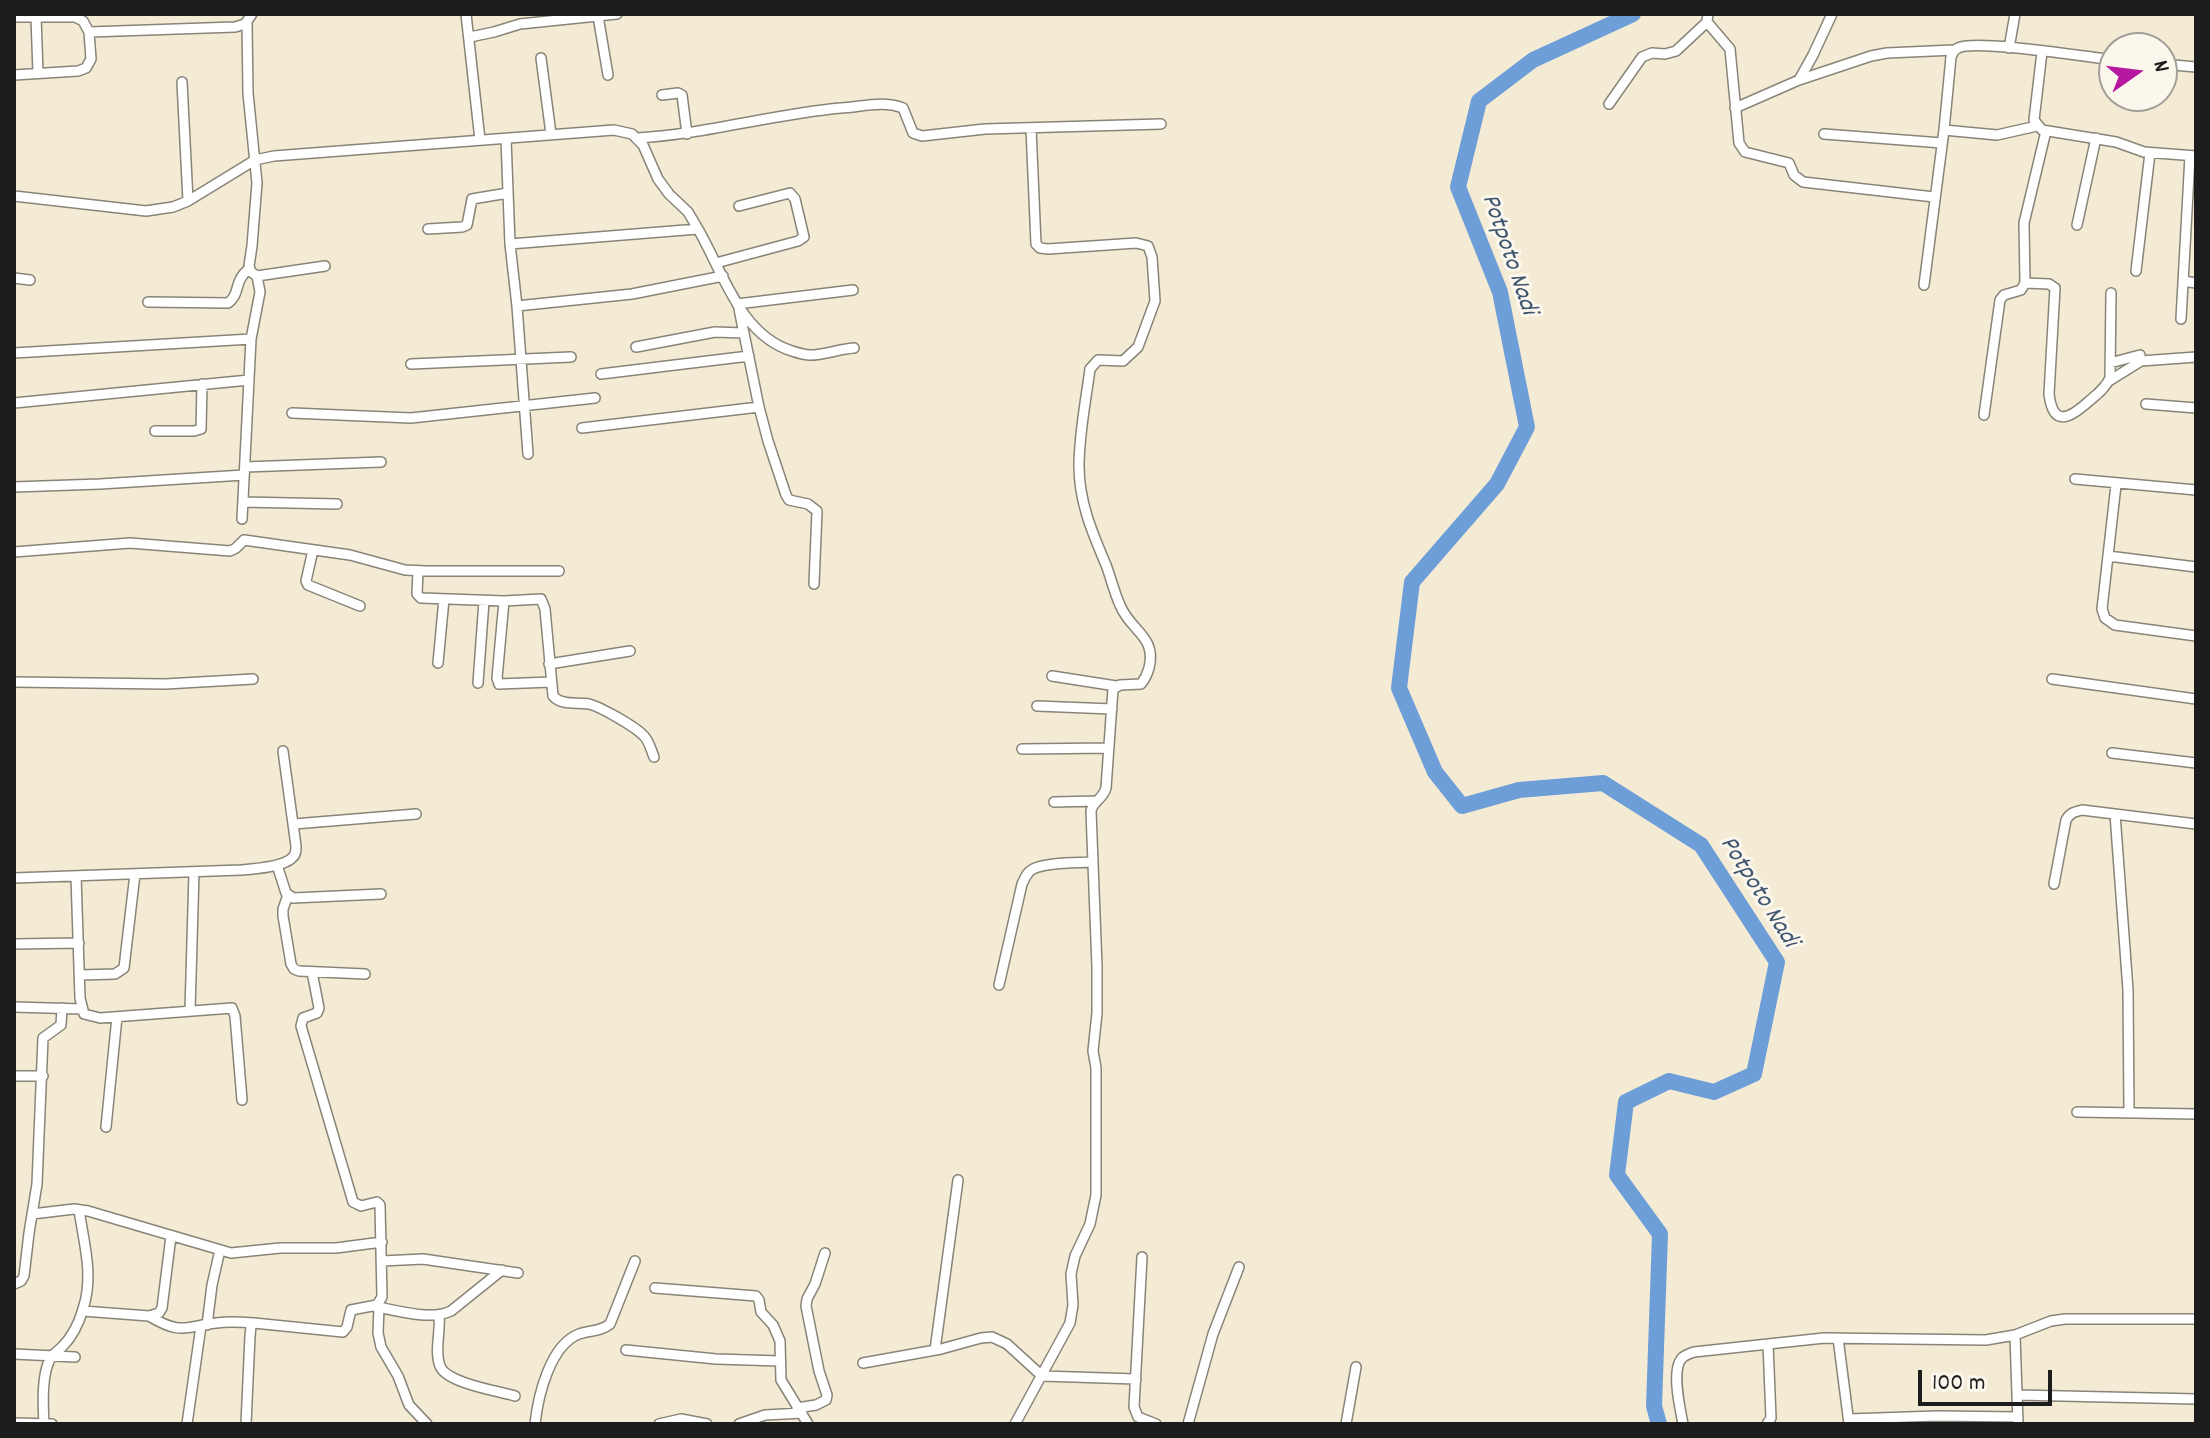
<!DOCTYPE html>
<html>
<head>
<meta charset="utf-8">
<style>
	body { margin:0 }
	#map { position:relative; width:2210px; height:1438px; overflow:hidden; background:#f4ebd5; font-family:Dekko,sans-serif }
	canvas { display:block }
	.frame { position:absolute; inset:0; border:16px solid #1c1c1c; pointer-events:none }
	.north { position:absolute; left:2098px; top:32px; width:80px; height:80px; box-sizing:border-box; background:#fbf7ec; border:2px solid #a29f99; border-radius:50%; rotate:76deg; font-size:22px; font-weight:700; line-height:32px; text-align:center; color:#1c1c1c }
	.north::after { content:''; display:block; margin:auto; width:28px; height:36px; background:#b5179e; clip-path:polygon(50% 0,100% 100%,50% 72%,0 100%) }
	.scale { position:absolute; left:1918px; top:1370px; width:134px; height:36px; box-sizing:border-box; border:4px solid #1c1c1c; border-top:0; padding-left:10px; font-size:24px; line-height:28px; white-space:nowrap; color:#1c1c1c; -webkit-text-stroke:6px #fbf7ec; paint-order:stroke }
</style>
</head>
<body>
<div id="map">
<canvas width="2210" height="1438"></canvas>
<div class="frame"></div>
<div class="north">N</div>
<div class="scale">100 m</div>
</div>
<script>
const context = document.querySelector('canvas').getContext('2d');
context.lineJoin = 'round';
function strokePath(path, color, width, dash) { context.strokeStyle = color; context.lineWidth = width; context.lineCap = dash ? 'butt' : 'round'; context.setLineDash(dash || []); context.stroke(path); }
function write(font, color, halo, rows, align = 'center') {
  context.font = font + ' Dekko,sans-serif'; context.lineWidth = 6; context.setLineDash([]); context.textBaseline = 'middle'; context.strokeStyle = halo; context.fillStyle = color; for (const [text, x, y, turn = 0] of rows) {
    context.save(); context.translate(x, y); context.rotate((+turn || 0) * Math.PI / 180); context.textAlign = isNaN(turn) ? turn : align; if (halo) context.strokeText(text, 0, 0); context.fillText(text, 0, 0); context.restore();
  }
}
strokePath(new Path2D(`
	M1633,14l-100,46 -54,41 -21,86 42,105 27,135 -30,57 -85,98 -13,106 36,84 27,34 57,-16 84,-7 98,62 76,117 -23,112 -40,18 -45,-11 -43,21 -9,73 43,59 -6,172 5,18`), '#6e9ed8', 16);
const minor = new Path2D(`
	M466,14l14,126
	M1708,14l-1,8 23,27 9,94 6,9 44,11 5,12 9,7 131,15
	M598,16l10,59
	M14,17h61l8,4 6,11
	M36,17l2,56
	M470,37l24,-5 26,-8 97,-10
	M2009,48l6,-34
	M2042,52l-8,68 8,10 74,12 28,10 52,4
	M541,58l10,76
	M2162,64l34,3
	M14,75l64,-4 8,-3 5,-9 -2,-27 146,-5 10,-3 7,-10
	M1799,80l14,-25 19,-41
	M182,82l6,119
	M662,95l16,-2 4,2 5,39
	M1609,104l33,-47 10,-4 13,1 11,-3 31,-29
	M1735,108l64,-28 72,-24 16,-3 67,-3
	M1944,130l53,5 40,-9
	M1824,134l118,9
	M638,138c69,-4 135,-24 203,-30 20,-1 42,-8 62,0l10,25 9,3 63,-7 176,-5
	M14,196l132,15 27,-4 15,-6 67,-41 19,-4 340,-26 18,4 11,11 15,34 11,15 19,18 10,17 -188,15 -4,-105
	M2077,225l19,-87
	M428,229l34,-2 5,-2 5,-26 36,-6
	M698,229c25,43 42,106 94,122 6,2 12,4 18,4 14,0 29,-6 44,-7
	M510,244l7,62 11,148
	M716,263l82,-22 6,-4 -9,-38 -5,-6 -51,13
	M2136,271l14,-118
	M257,276l68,-10
	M14,278l16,2
	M2183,281l13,2
	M2025,283l24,1 6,4 -6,106c4,33 20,25 39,8 8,-7 17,-13 22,-24l1,-85
	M1924,285l20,-155 7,-73c2,-4 2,-7 7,-9 17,-9 129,9 156,12
	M148,302l80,1c13,-9 5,-22 21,-34
	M737,304l116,-14
	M517,306l115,-12 91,-18
	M739,309l20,98 9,34 18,54 3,5 19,4 9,7 -3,73
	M2181,319l9,-163
	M636,347l79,-15 29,1
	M14,353l237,-14
	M2110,363l30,-8
	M411,364l160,-7
	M601,374l148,-18
	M2109,381l32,-20 55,-4
	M14,403l235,-23
	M2146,404l50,4
	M292,413l119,5 184,-20
	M1984,415l16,-115 4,-5 17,-5 4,-7 -1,-60 22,-92
	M582,428l177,-21
	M155,431h39l7,-2 1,-45
	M245,467l136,-5
	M2075,479l121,11
	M2116,485l-14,124 3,9 10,7 81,11
	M14,487l86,-3 144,-9
	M243,502l94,2
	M242,519l9,-180 9,-47 -3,-16 -6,-4 -2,-6 3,-20 5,-63 -9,-90 -1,-71
	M313,550l-7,31 2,4 52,21
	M14,552l116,-9 100,8 6,-3 8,-8 106,15 55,15 20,1h134
	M2108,556l88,11
	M418,571l-1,23 4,4 83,3 37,-2 4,10 8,87c9,10 23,6 36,8 12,3 45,22 54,31 6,5 8,15 11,22
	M504,601l-7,77 2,6 52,-2
	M438,663l6,-64
	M549,664l81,-13
	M1052,676l64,10
	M2052,679l144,20
	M14,682l151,2 88,-5
	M478,683l6,-82
	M1037,706l75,3
	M1022,749l87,-1
	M2112,753l84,10
	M1054,802l43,-1
	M2115,814l13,176 1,121
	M294,824l122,-10
	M277,865l9,28 7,5 88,-4
	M76,876l4,122 4,16 16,4 132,-10 3,8 7,84
	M14,878l227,-8c13,-1 42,-3 51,-12 4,-3 4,-7 4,-12l-13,-95
	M2054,884l12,-64c4,-7 8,-8 16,-10l114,14
	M288,895l-5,14v7l8,48 3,5 5,2 66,3
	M14,944l65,-1
	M80,975l35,-1 9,-6 11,-94
	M999,985l23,-101c3,-6 5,-12 11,-15 13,-7 44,-6 59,-7
	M14,1007l68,2
	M190,1011l4,-139
	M14,1076h29
	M2077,1112l119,2
	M106,1127l11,-110
	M32,1214l42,-5 14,2 143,42 49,-5h56l46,-6
	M1142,1257l-8,150 4,10 18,7
	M382,1261l41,-2 95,14
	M14,1284l7,-3 3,-5 5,-43 8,-49 6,-146 18,-13 1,-17
	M655,1288l101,8 3,4 2,12 12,13 7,16 1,39 27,44
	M373,1306c22,4 58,15 78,5l51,-41
	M379,1307l-1,26 3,14 17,29 11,29 18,19
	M83,1311l66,5 10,-3 3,-5 9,-72
	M439,1315c2,16 -5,36 1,51 6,17 58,25 75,30
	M149,1316c32,19 34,11 67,7 12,-2 26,-1 38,0
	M207,1325l5,-40 8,-35
	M2015,1335l3,89
	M1838,1338l11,86
	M626,1350l90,9 64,2
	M935,1350l23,-170
	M14,1354l61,3
	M863,1363l78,-14 40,-11 11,-1 15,7 35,32 94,3
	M2017,1395l179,4
	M797,1408l19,-3 10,-5 1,-5 -8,-24 -13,-65 1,-7 8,-15 10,-31
	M1849,1419l88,-3 81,1
	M14,1423l38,1
	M44,1424c-1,-18 -3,-53 8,-68 3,-3 7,-6 10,-9 9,-9 17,-24 21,-38 11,-33 1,-65 -4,-99
	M187,1424l14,-98
	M246,1424l4,-88 1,-10 3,-3 89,9 4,-5 4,-17 26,-5 5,-8 -2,-92 -3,-3 -16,4 -8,-4 -52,-176 2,-8 14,-5 2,-5 -7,-36
	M535,1424c3,-28 15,-79 44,-90 11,-4 21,-2 31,-10l25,-63
	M659,1424l22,-5 26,5
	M739,1424l26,-9 37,-2
	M1015,1424l55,-101 3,-18 -2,-31 4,-18 15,-32 6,-29v-127l-3,-17 4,-38v-46l-6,-156c2,-10 12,-12 15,-23l7,-99 7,-4 21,-1c4,-5 6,-9 8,-16 8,-32 -19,-37 -29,-63 -6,-13 -9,-27 -14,-40 -14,-33 -27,-63 -27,-99 0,-32 7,-66 11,-97l8,-9 25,1 15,-14 17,-46 -3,-44 -4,-11 -12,-3 -88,6 -8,-1 -4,-4 -5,-116
	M1188,1424l25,-90 26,-67
	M1346,1424l10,-57
	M1683,1424c-3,-16 -12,-54 -1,-66 3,-3 9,-5 12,-6l130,-14 162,2 29,-5 36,-14 14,-2h131
	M1767,1424l4,-6 -3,-74`);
strokePath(minor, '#888478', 12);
strokePath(minor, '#fff', 9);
write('italic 26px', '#415671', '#fbf7ec', [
	["Potpoto Nadi",1507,255,71],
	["Potpoto Nadi",1757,893,58]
]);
</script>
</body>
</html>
